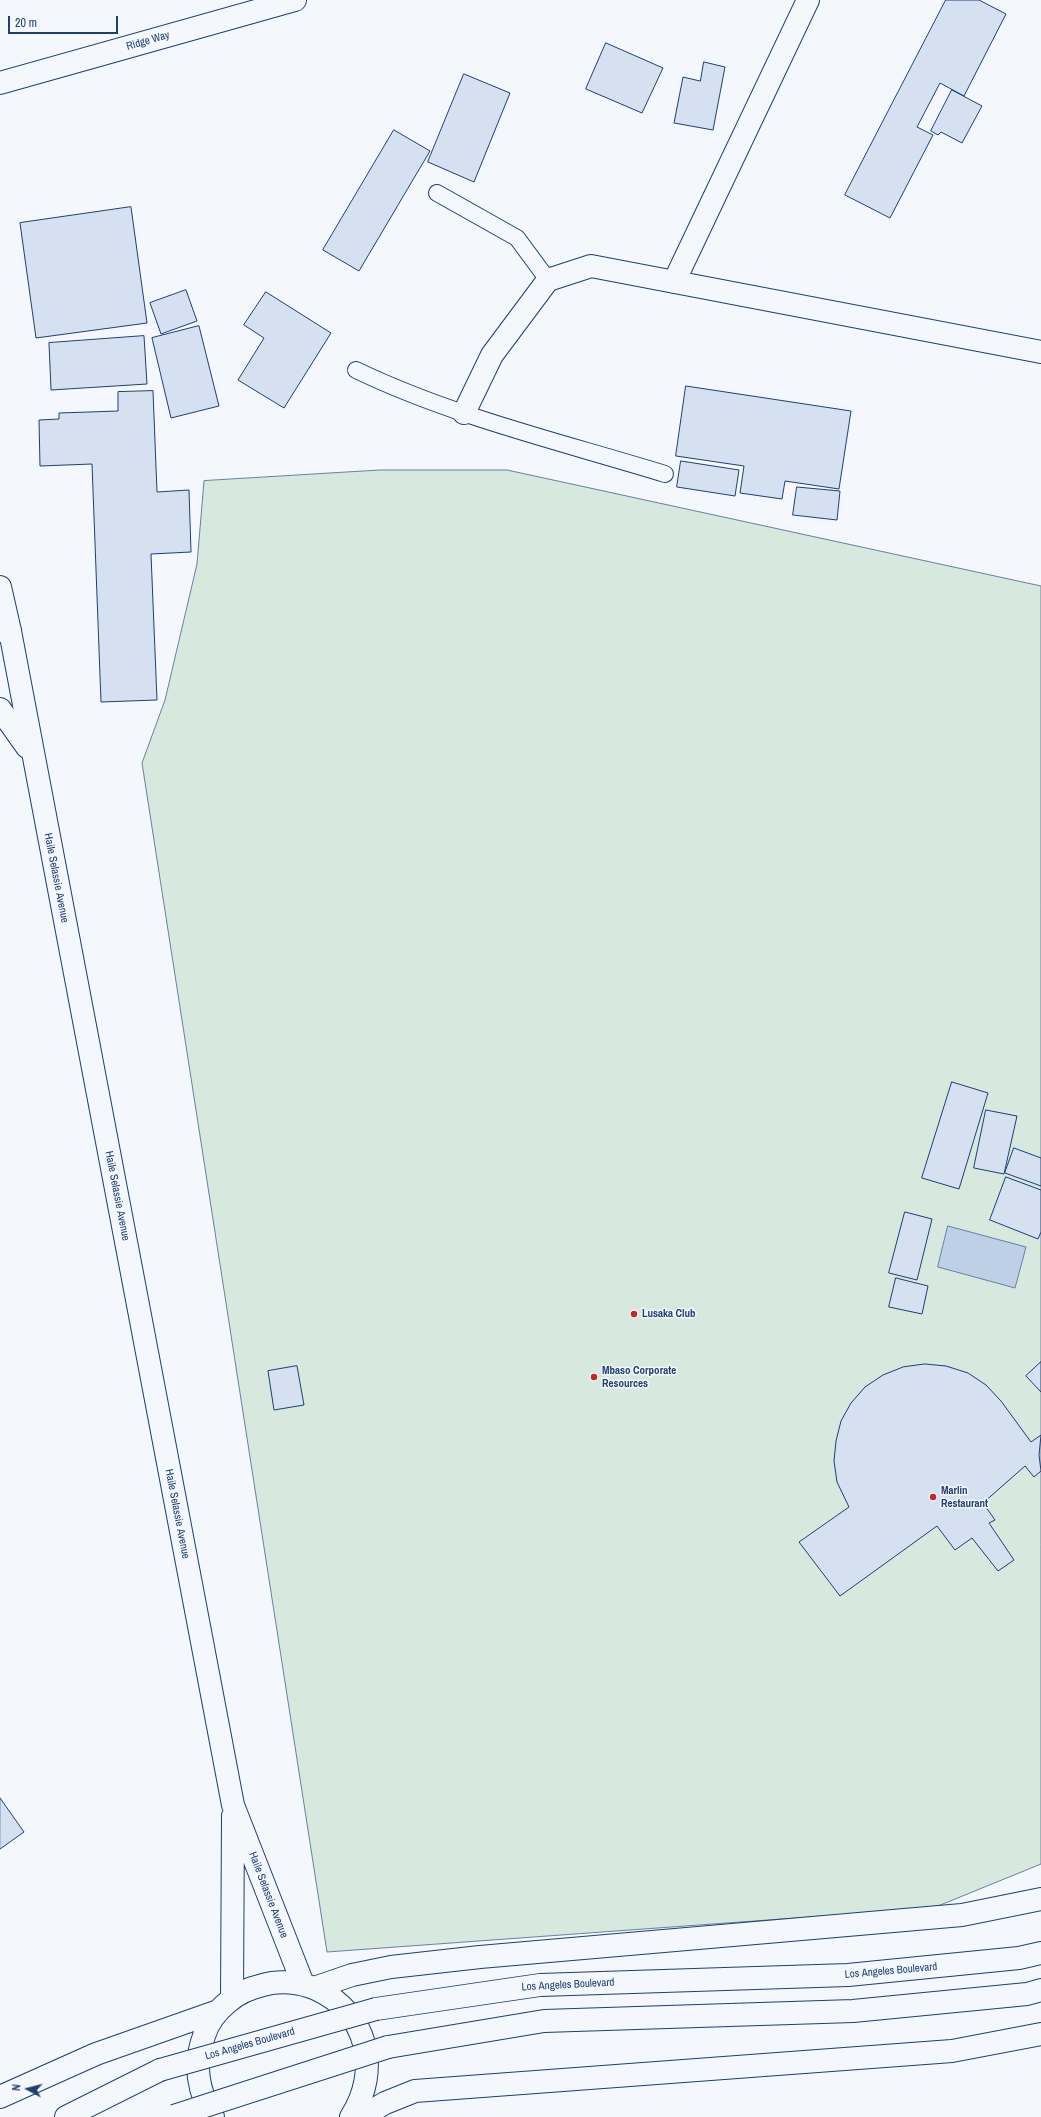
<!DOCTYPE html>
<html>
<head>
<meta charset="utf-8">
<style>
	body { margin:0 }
	#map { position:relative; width:1041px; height:2117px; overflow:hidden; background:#f4f7fb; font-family:"Archivo Narrow",sans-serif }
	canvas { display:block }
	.north { position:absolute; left:8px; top:2069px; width:40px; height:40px; -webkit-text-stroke:3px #f4f7fb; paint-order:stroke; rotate:277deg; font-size:11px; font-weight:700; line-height:16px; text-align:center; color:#1d3f73 }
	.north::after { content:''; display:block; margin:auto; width:14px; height:18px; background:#1d3f73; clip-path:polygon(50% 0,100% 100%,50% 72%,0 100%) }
	.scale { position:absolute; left:8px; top:16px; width:110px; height:18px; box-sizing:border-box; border:2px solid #1d3f73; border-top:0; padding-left:5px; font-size:12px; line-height:14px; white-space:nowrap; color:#1d3f73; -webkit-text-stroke:3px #f4f7fb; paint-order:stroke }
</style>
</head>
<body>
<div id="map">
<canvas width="1041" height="2117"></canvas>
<div class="north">N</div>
<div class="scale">20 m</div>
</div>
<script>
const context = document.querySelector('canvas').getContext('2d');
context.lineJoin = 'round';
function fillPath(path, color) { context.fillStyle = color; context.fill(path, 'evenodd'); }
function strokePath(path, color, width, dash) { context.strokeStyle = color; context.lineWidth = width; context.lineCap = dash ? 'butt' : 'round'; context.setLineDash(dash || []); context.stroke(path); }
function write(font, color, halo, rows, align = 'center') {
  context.font = font + ' "Archivo Narrow",sans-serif'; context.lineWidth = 3; context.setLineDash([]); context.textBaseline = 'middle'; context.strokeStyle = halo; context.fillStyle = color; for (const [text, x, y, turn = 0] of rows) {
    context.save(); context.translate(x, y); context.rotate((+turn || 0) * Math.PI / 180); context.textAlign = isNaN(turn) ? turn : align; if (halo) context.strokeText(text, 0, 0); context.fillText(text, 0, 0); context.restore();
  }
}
const green = new Path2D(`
	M380,470h127l534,116v1278l-108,44 -606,44 -185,-1189 23,-63 32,-136 7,-83z`);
fillPath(green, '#d7e8df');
strokePath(green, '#687fa3', 1);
const water = new Path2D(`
	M948,1226l78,21 -11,41 -77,-21z`);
fillPath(water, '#bed0e5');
strokePath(water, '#687fa3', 1);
const building = new Path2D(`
	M946,0h33l27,14 -42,82 -24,-13 -23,44 16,8 -43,83 -45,-23z
	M606,43l57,25 -21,45 -56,-24z
	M704,62l21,5 -12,63 -39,-7 9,-46 17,4z
	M464,74l46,19 -36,89 -46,-20z
	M952,90l30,16 -20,37 -21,-11 -3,3 -7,-4z
	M394,130l36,21 -71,120 -36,-21z
	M131,207l16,116 -111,15 -16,-115z
	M186,290l11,31 -36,13 -11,-31z
	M266,292l65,41 -47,75 -46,-28 26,-42 -20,-13z
	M199,326l20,80 -48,12 -19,-80z
	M144,336l3,48 -96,6 -2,-47z
	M686,386l165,25 -12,78 -54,-8 -3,18 -42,-6 4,-27 -68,-10z
	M153,391l4,101 32,-2 2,62 -40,2 6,146 -56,2 -9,-238 -52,2 -1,-46 20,-1v-6l59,-2v-19z
	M681,461l58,9 -4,26 -58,-9z
	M797,487l43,4 -3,29 -44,-5z
	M952,1082l36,11 -29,96 -37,-11z
	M986,1110l31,6 -13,58 -30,-6z
	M1014,1148l27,10v28l-36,-13z
	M1006,1177l35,13v42l-3,7 -48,-19z
	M905,1212l27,7 -15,61 -28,-7z
	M896,1278l32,8 -6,28 -33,-7z
	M1041,1362v30l-15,-16z
	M925,1364l21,2 22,7 18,12 15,16 30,41 10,-7 -2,20 2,16 -7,6 -9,-11 -42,37 12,17 -6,3 25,37 -16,11 -26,-33 -17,12 -18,-24 -97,70 -41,-54 50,-35 -12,-25 -3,-21 2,-20 5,-20 10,-18 14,-16 18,-12 20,-8z
	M297,1366l7,39 -30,5 -6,-39z
	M0,1798l24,34 -24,17z`);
fillPath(building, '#d5e0f0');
strokePath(building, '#1d3f73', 1);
const lane = new Path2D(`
	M437,193l80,45 31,42
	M356,370c98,47 205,72 309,104`);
const street = new Path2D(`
	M0,83l295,-83
	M674,282l134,-282
	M464,413l28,-58 56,-75 43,-14 450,86
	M0,587l10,44`);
const secondary = new Path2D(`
	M0,631h10l223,1174 70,179
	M0,709l27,38
	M314,1988l38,-13 39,-8 89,-10 482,-42 79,-16
	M232,1998l1,-182
	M376,2009l164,-24 308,-10 171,-17 22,-5
	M388,2047l156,-26 309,-10 174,-17 14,-4
	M0,2097l96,-43 122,-43
	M66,2117l94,-47
	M213,2117c-15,-26 -20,-52 -9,-81 4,-14 13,-25 24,-34 10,-9 22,-14 35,-17 17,-5 37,-3 53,4 52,24 65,81 35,128
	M362,2117l23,-14 30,-12 537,-40 89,-17`);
strokePath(lane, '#1d3f73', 18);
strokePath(street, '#1d3f73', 24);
strokePath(secondary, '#1d3f73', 24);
strokePath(lane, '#f4f7fb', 16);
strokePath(street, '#f4f7fb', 22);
strokePath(secondary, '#f4f7fb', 22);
const secondaryBridge = new Path2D(`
	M160,2070l216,-61
	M174,2116l214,-69`);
strokePath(secondaryBridge, '#1d3f73', 24, []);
strokePath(secondaryBridge, '#f4f7fb', 22);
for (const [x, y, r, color] of [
	[634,1314,4,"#c62828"],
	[594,1377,4,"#c62828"],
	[933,1497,4,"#c62828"]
]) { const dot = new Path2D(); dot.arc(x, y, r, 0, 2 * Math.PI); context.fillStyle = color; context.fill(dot); strokePath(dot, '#f4f7fb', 1.5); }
write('11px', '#1d3f73', '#f4f7fb', [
	["Ridge Way",148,41,-16],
	["Haile Selassie Avenue",56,878,79],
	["Haile Selassie Avenue",117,1196,79],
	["Haile Selassie Avenue",177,1514,79],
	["Haile Selassie Avenue",268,1895,69],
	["Los Angeles Boulevard",891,1971,-5],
	["Los Angeles Boulevard",568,1985,-3],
	["Los Angeles Boulevard",250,2044,-16]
]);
write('bold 11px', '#1d3f73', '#f4f7fb', [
	["Lusaka Club",642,1314],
	["Mbaso Corporate",602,1371],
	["Resources",602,1384],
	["Marlin",941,1491],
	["Restaurant",941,1504]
], 'left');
</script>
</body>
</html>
